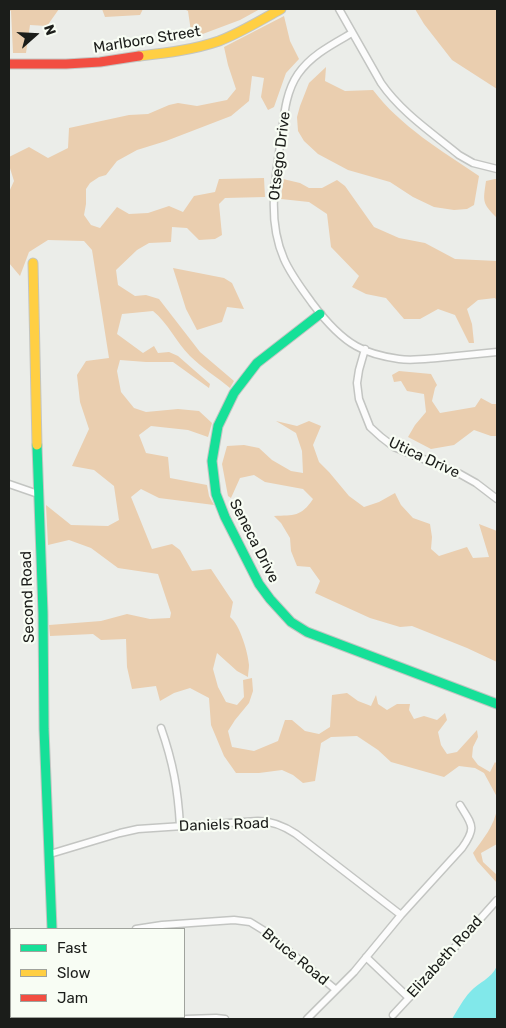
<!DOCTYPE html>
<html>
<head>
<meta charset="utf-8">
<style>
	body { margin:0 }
	#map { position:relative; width:506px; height:1028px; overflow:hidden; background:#ebede9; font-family:Rubik,sans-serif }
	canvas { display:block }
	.frame { position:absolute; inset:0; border:10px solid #1b1d1a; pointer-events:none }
	.legend { position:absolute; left:10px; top:928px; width:175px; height:90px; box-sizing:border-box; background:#f8fdf4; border:1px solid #a0a39d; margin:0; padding:6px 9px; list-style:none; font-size:15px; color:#1b1d1a }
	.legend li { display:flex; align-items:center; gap:10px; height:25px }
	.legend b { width:25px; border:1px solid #a0a39d }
	.north { position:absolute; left:10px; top:10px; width:50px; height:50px; -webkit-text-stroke:4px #f8fdf4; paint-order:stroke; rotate:71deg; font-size:14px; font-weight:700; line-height:20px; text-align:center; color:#1b1d1a }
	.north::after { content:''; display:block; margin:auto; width:18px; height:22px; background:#1b1d1a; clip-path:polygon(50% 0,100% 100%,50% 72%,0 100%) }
</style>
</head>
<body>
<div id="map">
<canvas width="506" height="1028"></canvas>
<div class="frame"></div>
<ul class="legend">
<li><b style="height:6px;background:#16e098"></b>Fast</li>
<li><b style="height:6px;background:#ffcf43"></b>Slow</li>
<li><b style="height:6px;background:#f24e42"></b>Jam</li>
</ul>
<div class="north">N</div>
</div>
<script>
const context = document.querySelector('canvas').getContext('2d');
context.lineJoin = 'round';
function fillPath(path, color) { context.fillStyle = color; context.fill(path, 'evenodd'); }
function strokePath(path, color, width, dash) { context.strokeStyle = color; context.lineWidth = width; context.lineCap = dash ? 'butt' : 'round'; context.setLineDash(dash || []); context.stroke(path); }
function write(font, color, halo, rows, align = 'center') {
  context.font = font + ' Rubik,sans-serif'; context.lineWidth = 4.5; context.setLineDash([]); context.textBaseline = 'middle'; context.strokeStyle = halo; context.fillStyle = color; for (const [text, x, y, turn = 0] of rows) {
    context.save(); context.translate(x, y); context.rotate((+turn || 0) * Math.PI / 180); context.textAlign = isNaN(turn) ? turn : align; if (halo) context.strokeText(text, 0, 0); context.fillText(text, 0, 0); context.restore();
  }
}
fillPath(new Path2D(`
	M9,9h50l-12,17 -17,-1 -4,28h-13l-2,-42 -2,-1z
	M102,9h41l-3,6 -35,2z
	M184,9h76l-20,11 -48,18 -4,-27z
	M415,9h82v80l-45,-29 -28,-36z
	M284,16l6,25 9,18 -13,14 -12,34 -6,3 -7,-13 3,-19 -12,-2 -3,25 -18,15 -65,25 -29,9 -20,11 -11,14 -7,2 -9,6 -4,6v15l-2,11 7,10 9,3 17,-21 12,7 19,-1 21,-7 14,6 11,-16 21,-4 4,-13 45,-1 1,19 -40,1 -6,6 3,31 -7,4 -16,1 -12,-12 -15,-1 -1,15 -22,1 -12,7 -21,20 2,15 17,11 11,-1 13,4 41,53 34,29 -4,7c-13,-11 -28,-20 -40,-32 -14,-14 -22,-33 -37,-45l-31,3 -5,20 26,19 11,-7 4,7 11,-1 9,4 32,28 -1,4 -36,-26h-27l-26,-2 -3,11 4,21 13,16 12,4 32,-3 21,2 13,12 -4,14 -20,-7 -37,-4 -12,9 7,18 22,4 2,21 37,7 2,11 5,9 -55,-7 -18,-9 -10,8 21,52 20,-5 8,6 12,21 19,-2 22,33 -3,15c10,8 18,35 19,48 0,4 -1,8 -1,12l-11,-6 -20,-18 -4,16 5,18 8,15 11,3 7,-8 -1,-17 9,-2 1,13 -4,12 -14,17 -7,11 4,16 22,4 24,-10 7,-21h7l13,11 14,3 11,-7 2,-32 15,-2 11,8 13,5 5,-11 2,9 9,6 10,-6h13l-1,6 5,9 10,-3 13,4 8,-7 2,7 -9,12 3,13 6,9 10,-2 20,-22 1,7 -5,10 -1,10 6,8 12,7 5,-10 2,2v33l-13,-24 -9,-5 -16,-2 -15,11 -53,-15 -13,-12 -21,-14 -26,1 -10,6 -6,38 -12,2 -10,-8 -11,-5 -23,3h-23l-12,-17 -13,-31 -2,-27 -19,-10 -16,5 -14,8 -4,-15 -24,3 -5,-22 -1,-28 -25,1 -8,-6 -43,2 -1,-11 52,-4 26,-7 23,5 20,-1 1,-5 -13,-39 -40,-6 -27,-20 -22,-8 -21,5 -2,-40 25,20 37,1 11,-6 -5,-34 -20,-16 -22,-4 17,-37 -9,-27 -3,-27 9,-14 23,-3 -17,-108 -8,-9 -36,-1 -19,12 -9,24 -11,-13v-71l5,-11 -5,-16v-8l20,-10 19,11 20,-10 1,-20 60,-13 19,-1 21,-9 9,-2 19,3 30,-6 9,-11 -8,-24 -4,-18z
	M326,67l-1,14 20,10 28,-1c27,36 69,61 106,86l-5,29 -7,4 -13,1 -20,-3 -21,-10 -23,-15 -42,-12 -30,-16 -14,-13 -6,-10 -1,-14 3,-11 9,-23z
	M283,179l17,4 9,5h13l15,-8 8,6 29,41 25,11 26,5 30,16 42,2v40l-2,-3 -17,2 -11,9 5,15 2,19h-5l-14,-28 -17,-6 -18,10h-16l-18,-21 -20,-4 -14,-7 7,-11 -28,-29 -4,-33 -18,-12 -28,-3z
	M495,179h2v39c-15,-15 -14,-16 -11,-37z
	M173,268l51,10 8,5 12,26 -17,-2 -5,15 -25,8 -11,-21z
	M399,371l32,3 6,11 -2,3 -3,13 8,12 35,-6 6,-9 11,6h5v32h-6l-17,-6 -20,15 -23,4 -23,-12 7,-12 11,-13 -2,-18 -17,-3 -6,-10 -7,1 -2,-7z
	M276,421l21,5 12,-5 12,5 -8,19 6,17 10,10 20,24 15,11 15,-5 16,-9 6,12 12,13 17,6 2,13 -1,12 8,7 28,-9 6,11 16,-1 -10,-33 18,7v131l-30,-14 -55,-22 -12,1 -30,-9 -55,-25 5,-12 -10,-14 -13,-1 -6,-15 -1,-13 -9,-15 -7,-7c20,-1 27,1 39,-17l-10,-10 -38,-7 -11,-7 -14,3 -9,20 -3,-2 -6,-32 5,-18 17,-1 15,3 13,12 19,11 12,2 -1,-22 -6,-18z
	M497,808v36l-16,9 2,9 14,13v8l-20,-22 -4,-8c10,-14 22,-28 24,-45z`), '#eaceaf');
fillPath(new Path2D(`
	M497,966v53h-45c5,-8 12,-21 18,-27 9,-10 21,-13 27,-26z`), '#81e8ea');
const street = new Path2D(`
	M339,9l42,74c20,29 50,49 78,72l14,8 24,6
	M352,33c-19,11 -41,22 -54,41 -13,19 -14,43 -17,65 -6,41 -14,81 3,120 7,16 18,30 28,44 12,16 26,33 44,43 12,7 29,11 43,13 12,2 26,0 38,-1 20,-2 40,-4 60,-6
	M365,349l-6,21 -2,13 2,16 11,28 11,10 13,10 66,27 16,9 21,16
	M9,484l29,10
	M161,728c12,34 17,62 19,98
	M50,854l70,-21 18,-4 120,-8c15,0 26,5 38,13l105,81
	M136,929l26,-4 72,-5 16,2 13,8 72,59
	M366,957l43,41
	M9,963l2,-1
	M9,998l2,3
	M393,1015l39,-42 65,-73
	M33,1017l5,2
	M186,1019l30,-1 9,1
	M307,1019l47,-47 47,-57 61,-67c15,-21 10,-23 -2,-43`);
const fast = new Path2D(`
	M320,314l-63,49 -23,30 -16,33 -6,35 4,33 9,23 34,67 11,15 21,23 16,10 190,72
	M37,445l6,168 1,116 8,200`);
const slow = new Path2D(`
	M139,56c26,-3 54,-6 80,-15 21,-8 42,-21 62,-32
	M33,263l4,182`);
const jam = new Path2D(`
	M9,64h57l34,-2 39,-6`);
strokePath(street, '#c3c5c2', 9);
strokePath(fast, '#c3c5c2', 11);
strokePath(slow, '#c3c5c2', 11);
strokePath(jam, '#c3c5c2', 11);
strokePath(street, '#fcfcfc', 6);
strokePath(fast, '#16e098', 9);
strokePath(slow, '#ffcf43', 9);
strokePath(jam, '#f24e42', 9);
write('15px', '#1b1d1a', '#f8fdf4', [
	["Marlboro Street",147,40,-9],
	["Otsego Drive",280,156,-83],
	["Utica Drive",424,458,25],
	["Seneca Drive",254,541,63],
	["Second Road",28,597,-92],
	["Daniels Road",224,825,-2],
	["Bruce Road",295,957,39],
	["Elizabeth Road",445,957,-48]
]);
</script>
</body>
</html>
